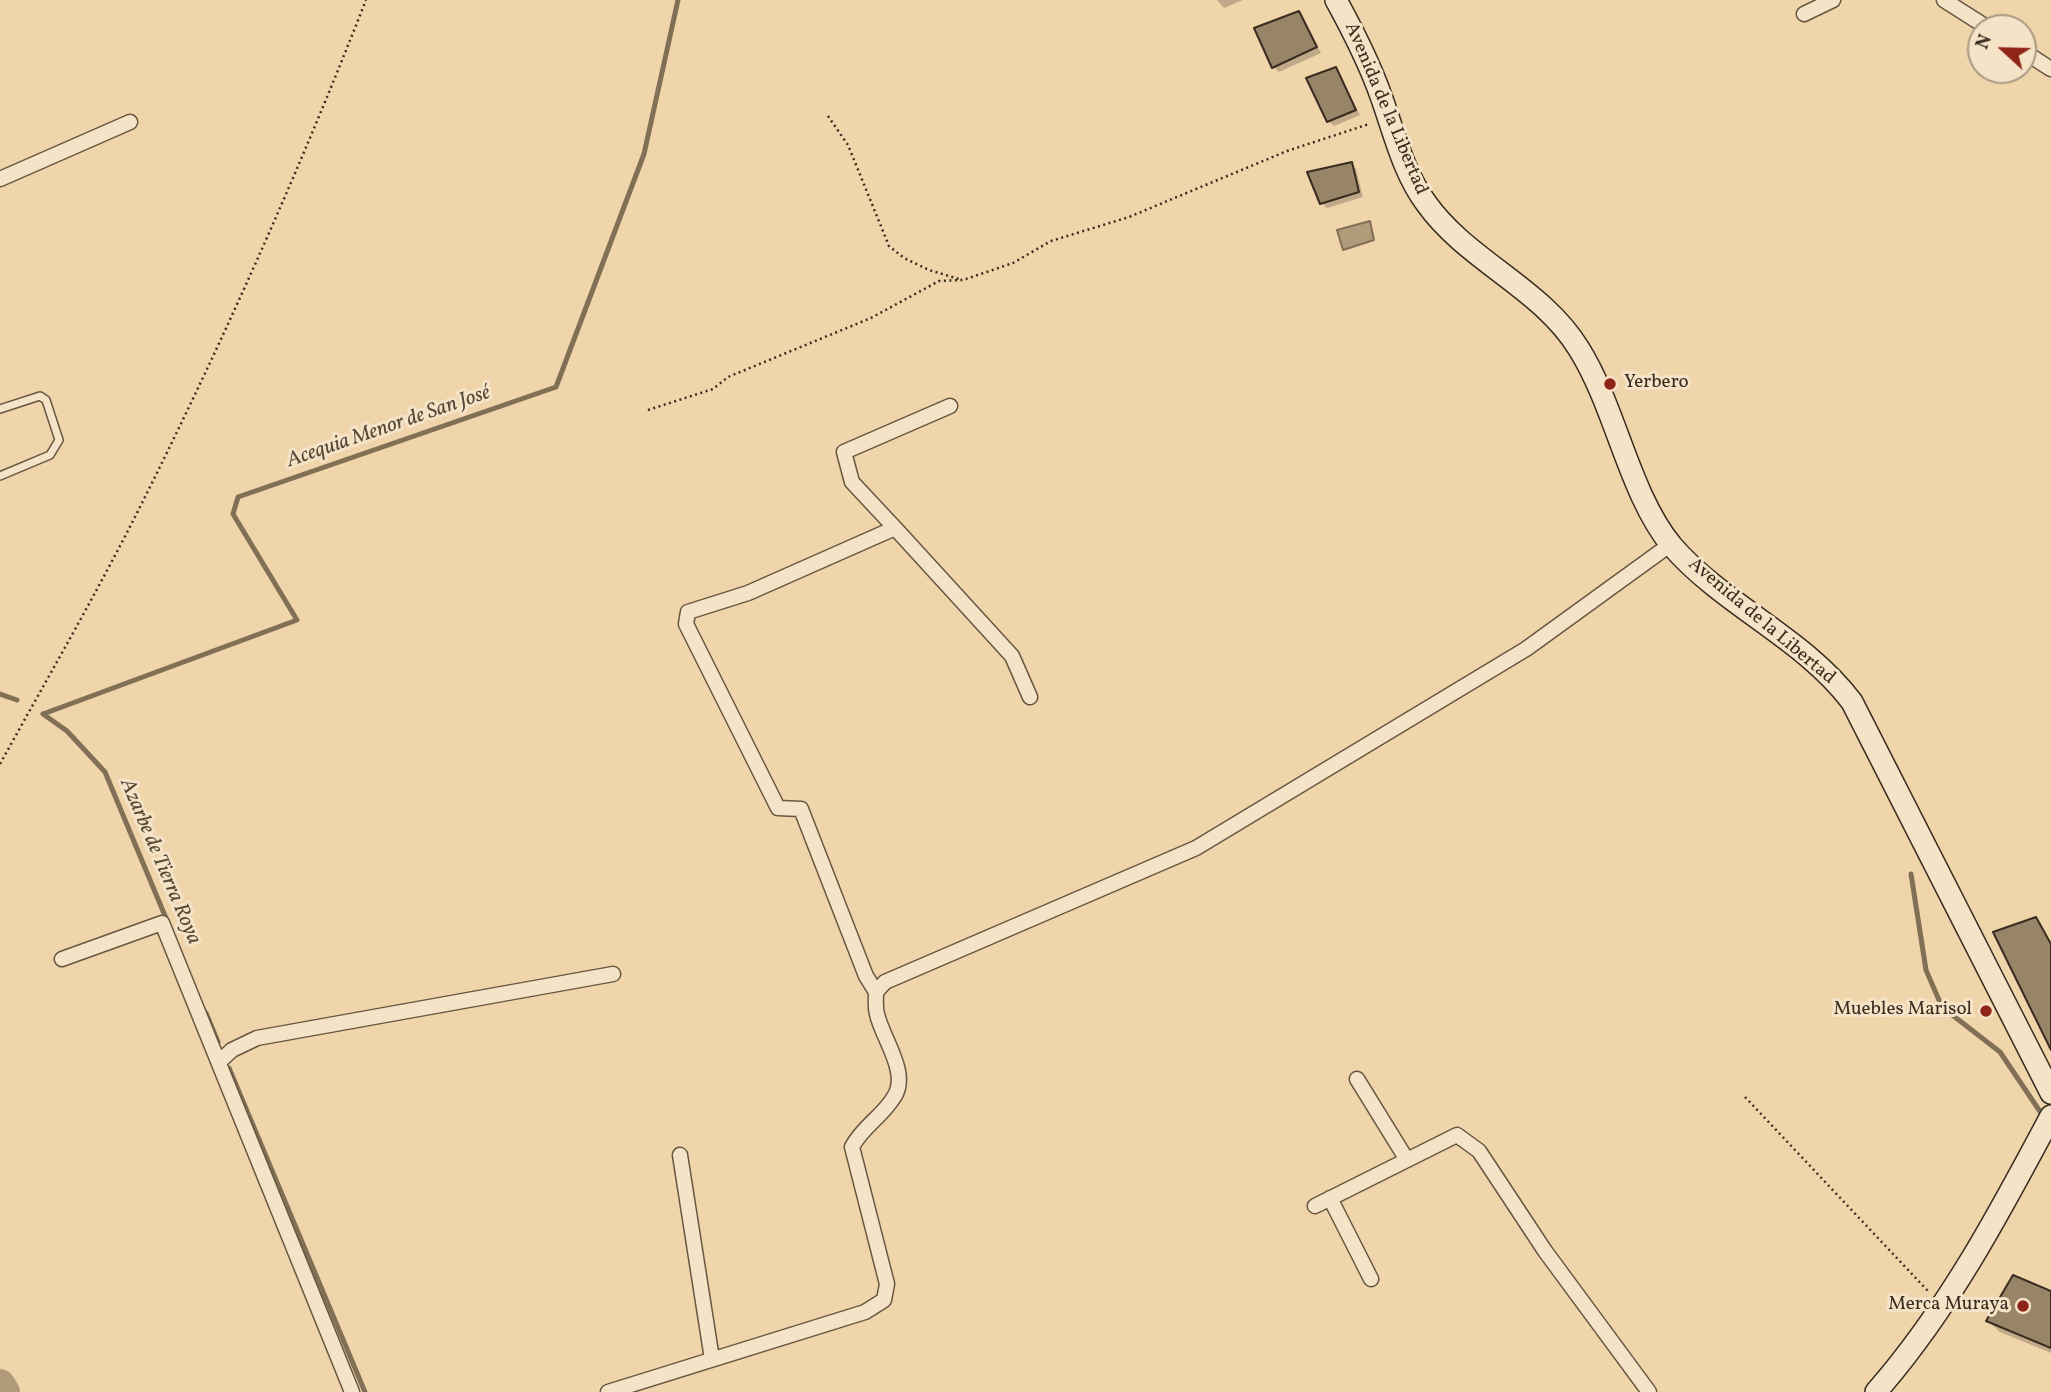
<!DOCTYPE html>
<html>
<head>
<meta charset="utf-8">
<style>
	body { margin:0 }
	#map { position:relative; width:2051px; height:1392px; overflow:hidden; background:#f0d4aa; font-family:Vollkorn,serif }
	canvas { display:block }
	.north { position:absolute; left:1967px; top:14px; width:70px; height:70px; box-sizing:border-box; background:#f5e3c8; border:2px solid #a99a84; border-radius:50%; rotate:292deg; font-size:19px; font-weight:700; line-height:28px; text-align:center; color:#382d1f }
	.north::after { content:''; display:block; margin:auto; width:24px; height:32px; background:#8f2418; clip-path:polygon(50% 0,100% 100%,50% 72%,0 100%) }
</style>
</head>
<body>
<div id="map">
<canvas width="2051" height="1392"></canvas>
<div class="north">N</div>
</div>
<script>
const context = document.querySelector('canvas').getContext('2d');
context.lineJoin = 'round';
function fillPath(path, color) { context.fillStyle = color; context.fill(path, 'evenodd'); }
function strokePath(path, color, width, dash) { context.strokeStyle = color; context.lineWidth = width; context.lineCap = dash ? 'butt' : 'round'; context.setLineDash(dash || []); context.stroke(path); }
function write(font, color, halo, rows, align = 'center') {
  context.font = font + ' Vollkorn,serif'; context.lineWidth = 6; context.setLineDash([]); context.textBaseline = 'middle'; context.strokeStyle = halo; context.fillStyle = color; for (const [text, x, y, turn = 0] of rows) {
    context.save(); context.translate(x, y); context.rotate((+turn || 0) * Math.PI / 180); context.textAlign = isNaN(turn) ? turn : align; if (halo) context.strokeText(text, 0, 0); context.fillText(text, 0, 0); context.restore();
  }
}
const water = new Path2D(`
	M1370,221l4,19 -31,10 -6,-20z`);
fillPath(water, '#b19b7b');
strokePath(water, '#816f56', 2);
fillPath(new Path2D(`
	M1217,0h26l-19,8z
	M1298,13l23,40 -42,19 -5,-5z
	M1336,69l24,46 -26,11 -6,-5z
	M1351,164l5,5 7,28 -36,11 -5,-5z
	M2051,1293v60l-51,-21 -12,-11z`), '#0003');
strokePath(new Path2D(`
	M0,694l17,6
	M43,714l254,-94 -64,-106 5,-17 318,-110 88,-233 34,-154
	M43,714l24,17 38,41 63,151
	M1911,874l15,96 16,37 58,45 41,61
	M206,1013l12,29
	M229,1068l136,324`), '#816f56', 5);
strokePath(new Path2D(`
	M0,1384l5,8`), '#b19b7b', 30);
const building = new Path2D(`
	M1299,11l18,36 -45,21 -18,-40z
	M1336,67l20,43 -29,12 -21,-44z
	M1352,162l7,30 -39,12 -13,-32z
	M2036,917l15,27v106l-58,-118z
	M2013,1275l38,16v57l-65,-27z`);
fillPath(building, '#988467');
strokePath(building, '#382d1f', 2);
const service = new Path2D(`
	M0,409l40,-13 6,4 13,40 -9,15 -50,21`);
const minor = new Path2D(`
	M1944,0l44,28
	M1804,14l29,-14
	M2023,51l28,18
	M0,179l130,-57
	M895,528l-43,-46 -8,-30 106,-46
	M62,959l100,-36 190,469
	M876,992l-10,-16 -65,-167 -23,-1 -92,-184 2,-12 60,-19 147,-65 117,128 18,41
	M220,1061l12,-11 25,-12 356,-64
	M1357,1079l50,81
	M680,1155l32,204
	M1330,1198l41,81
	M1315,1206l142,-71 22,16 66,100 104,141
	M608,1392l257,-80 19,-12 3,-16 -35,-137c11,-21 30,-30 42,-50 16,-24 -12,-59 -17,-83 -2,-7 -1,-15 -1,-22l9,-10 311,-134 330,-199 145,-105`);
const secondary = new Path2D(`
	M1336,0c17,31 33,62 45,96 13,36 22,76 45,107 41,58 116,85 153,146 37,59 50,145 93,197 52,60 132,92 180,156l199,391
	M1876,1392c72,-82 124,-180 175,-276`);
strokePath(service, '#665742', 10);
strokePath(minor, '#665742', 17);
strokePath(secondary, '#382d1f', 24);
strokePath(new Path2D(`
	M828,116l20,29 41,101 15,12 25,12 30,9
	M648,410l65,-21 15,-12 143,-59 68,-37 24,-1 50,-17 38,-22 78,-24 158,-66 82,-27
	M0,764c48,-87 98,-173 142,-261 82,-164 157,-332 224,-503
	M1745,1097l183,194`), '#382d1f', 2.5, [2, 3.5]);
strokePath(service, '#f5e3c8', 7);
strokePath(minor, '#f5e3c8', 14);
strokePath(secondary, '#f5e3c8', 21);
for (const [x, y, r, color] of [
	[1610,384,7,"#8f2418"],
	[1986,1011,7,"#8f2418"],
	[2023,1306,7,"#8f2418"]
]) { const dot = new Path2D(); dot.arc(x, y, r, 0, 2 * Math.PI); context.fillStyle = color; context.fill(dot); strokePath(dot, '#f5e3c8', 2.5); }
write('19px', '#382d1f', '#f5e3c8', [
	["Avenida de la Libertad",1385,109,67],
	["Avenida de la Libertad",1761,622,40]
]);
write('19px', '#382d1f', '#f5e3c8', [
	["Yerbero",1624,384,"left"],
	["Muebles Marisol",1972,1011],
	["Merca Muraya",2009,1306]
], 'right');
write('italic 21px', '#564836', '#f5e3c8', [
	["Acequia Menor de San José",389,428,-19],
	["Azarbe de Tierra Roya",159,862,67]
]);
</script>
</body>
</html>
